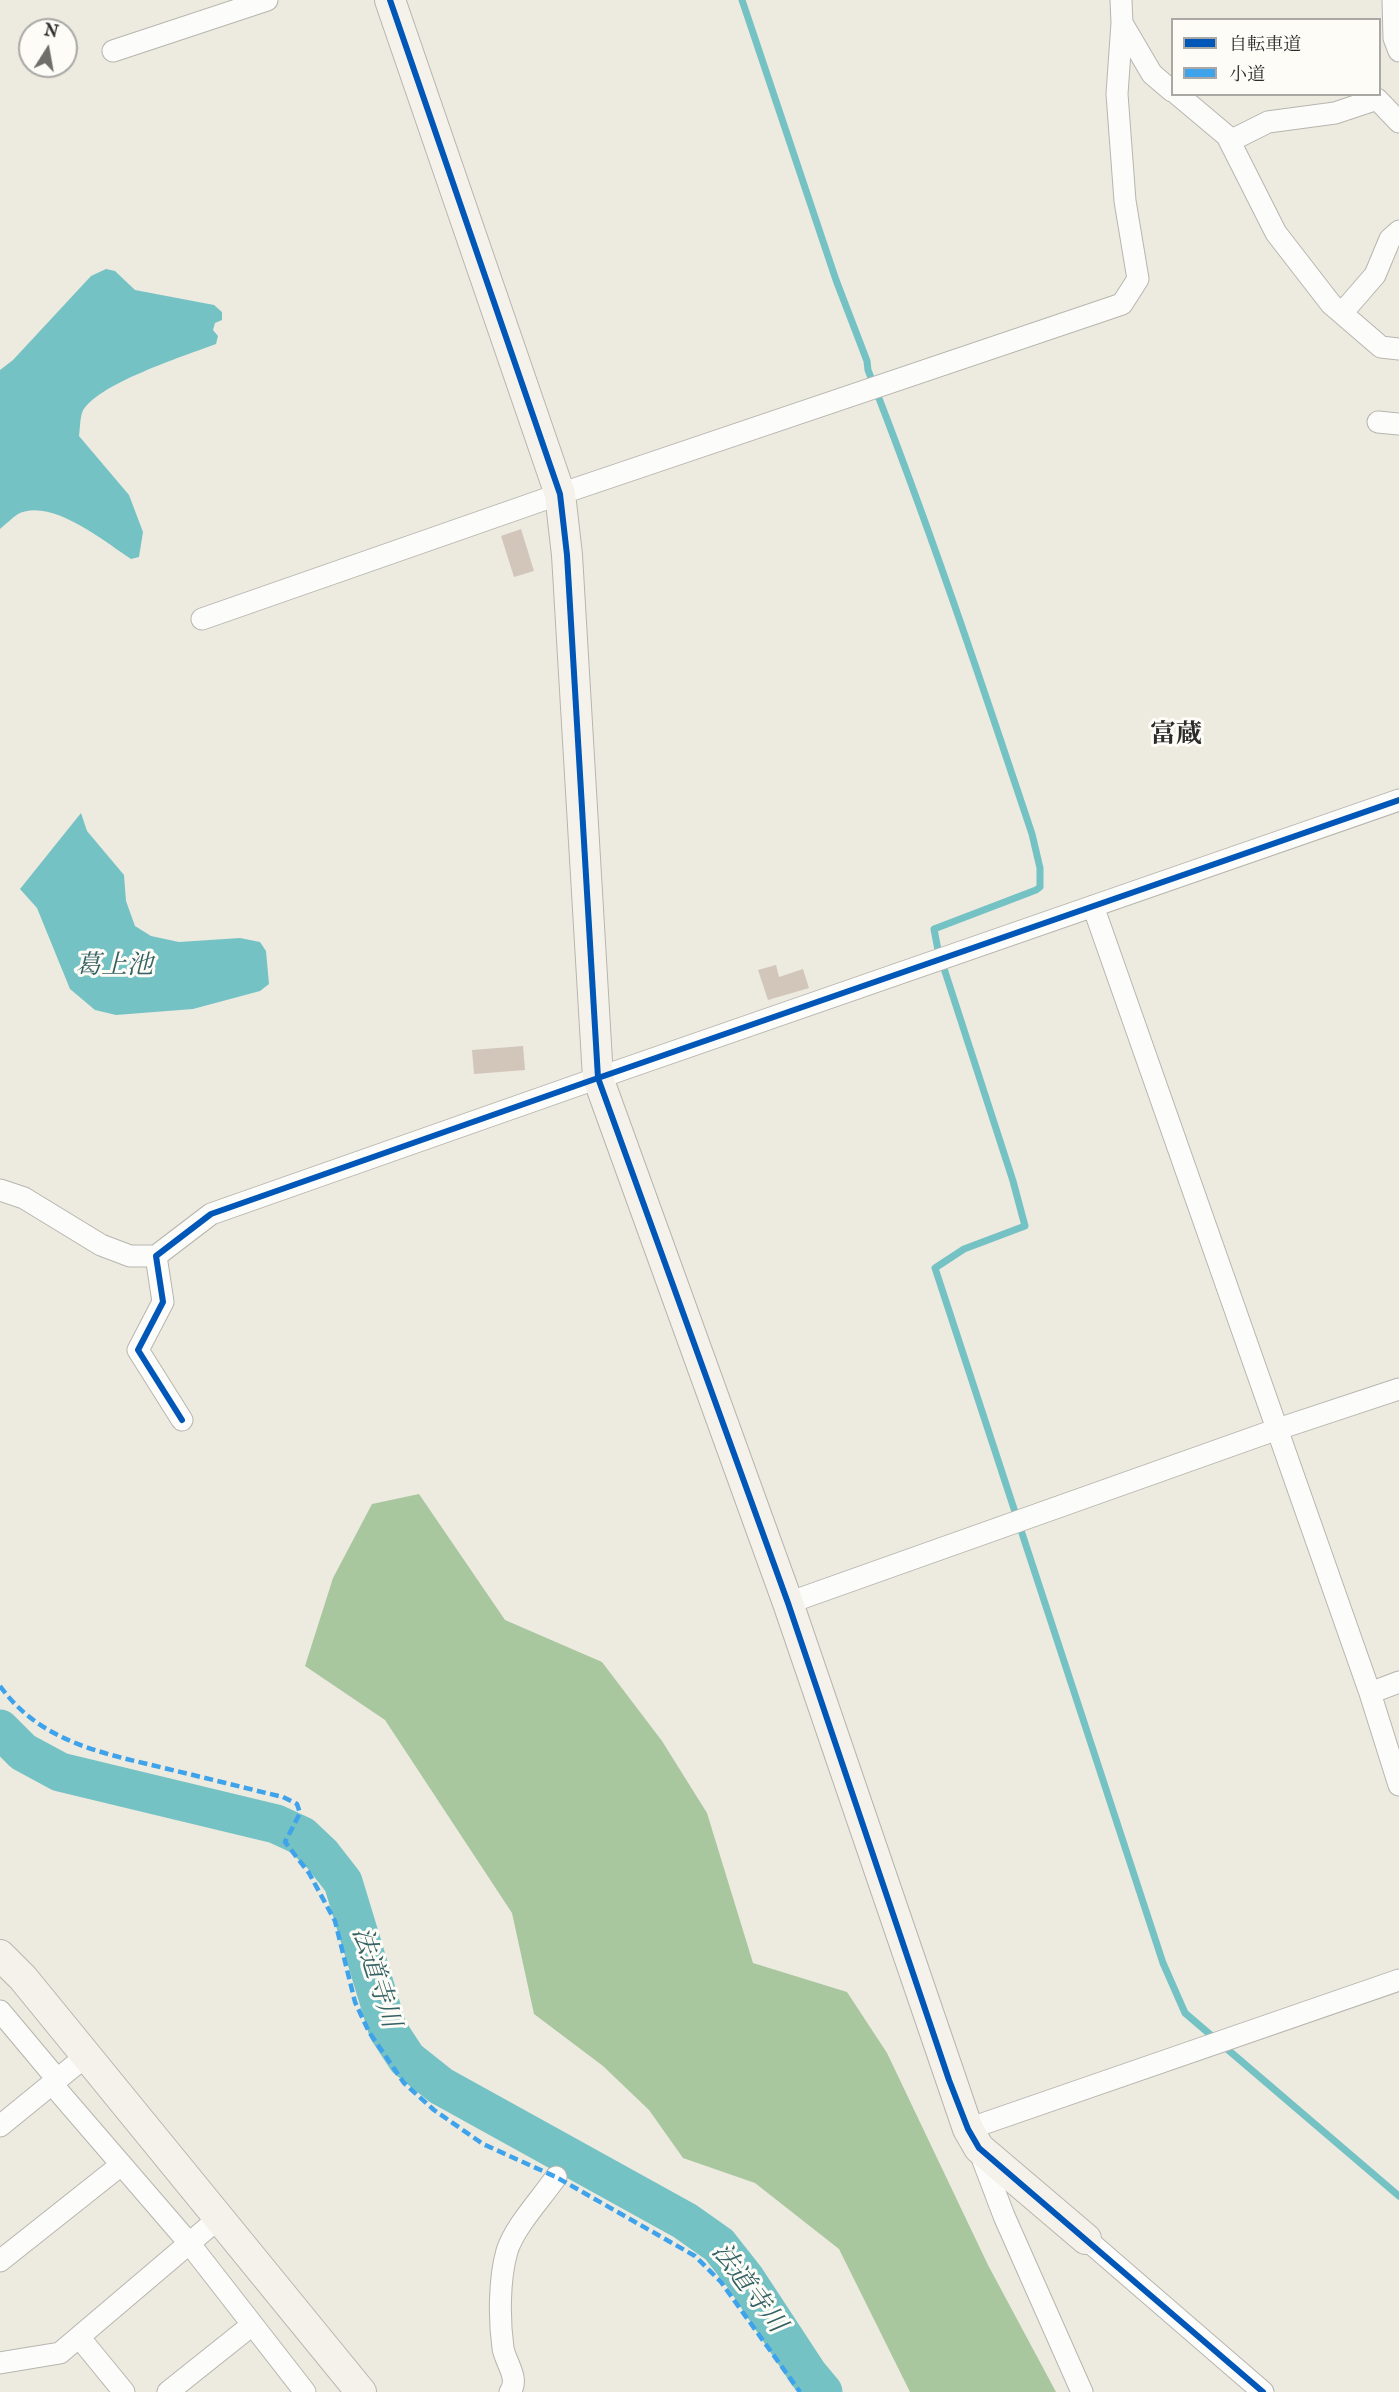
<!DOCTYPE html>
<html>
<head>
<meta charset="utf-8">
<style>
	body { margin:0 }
	#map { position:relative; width:1399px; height:2392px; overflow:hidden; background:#edeae0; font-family:"IM FELL English","Noto Serif JP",serif }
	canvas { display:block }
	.legend { position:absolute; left:1171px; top:18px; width:210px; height:78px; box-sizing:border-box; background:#fdfcf7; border:2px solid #a9a8a5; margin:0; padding:8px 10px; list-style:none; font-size:18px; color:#2b2b2b }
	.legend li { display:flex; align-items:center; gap:12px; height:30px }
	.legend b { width:30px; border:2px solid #a9a8a5 }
	.north { position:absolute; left:18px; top:18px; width:60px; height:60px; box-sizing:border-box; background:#fdfcf7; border:2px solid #a9a8a5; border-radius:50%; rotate:11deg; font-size:16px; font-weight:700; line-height:24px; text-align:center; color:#2b2b2b }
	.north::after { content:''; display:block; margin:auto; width:21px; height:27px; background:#6f6e6a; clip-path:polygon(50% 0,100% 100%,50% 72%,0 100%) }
</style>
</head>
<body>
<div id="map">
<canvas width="1399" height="2392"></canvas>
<ul class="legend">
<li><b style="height:8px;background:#0057b8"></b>自転車道</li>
<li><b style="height:8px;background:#3ea3eb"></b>小道</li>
</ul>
<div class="north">N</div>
</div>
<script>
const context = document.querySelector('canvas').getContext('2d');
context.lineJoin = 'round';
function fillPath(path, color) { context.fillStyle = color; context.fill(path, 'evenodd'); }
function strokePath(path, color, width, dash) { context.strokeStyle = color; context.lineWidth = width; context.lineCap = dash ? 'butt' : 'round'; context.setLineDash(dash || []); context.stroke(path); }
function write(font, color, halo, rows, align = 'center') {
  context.font = font + ' "IM FELL English","Noto Serif JP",serif'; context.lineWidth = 6; context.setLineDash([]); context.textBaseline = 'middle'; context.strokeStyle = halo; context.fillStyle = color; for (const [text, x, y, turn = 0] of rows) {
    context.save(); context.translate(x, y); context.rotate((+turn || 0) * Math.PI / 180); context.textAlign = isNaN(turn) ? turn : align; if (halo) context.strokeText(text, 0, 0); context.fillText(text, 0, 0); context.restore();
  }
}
fillPath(new Path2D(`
	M419,1494l86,126 97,42 60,79 45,72 46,150 94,29 40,61 101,212 68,127h-146l-71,-143 -84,-66 -72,-25 -34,-48 -46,-44 -69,-52 -22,-101 -127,-193 -80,-54 28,-88 39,-74z`), '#a9c79e');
fillPath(new Path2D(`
	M106,269l9,2 20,19 79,15 8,7v8l-7,3 -2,7 5,6 -2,8c-29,11 -123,41 -134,69 -2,6 -2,16 -3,23l50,59 14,37 -4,25 -8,2c-26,-17 -80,-62 -113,-45 -6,4 -12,10 -18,15v-159l13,-10 78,-84z
	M81,813l6,18 37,44 2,26 9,25 16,10 28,6 61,-4 20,4 6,9 3,33 -9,7 -67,18 -77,6 -21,-5 -25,-21 -33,-81 -17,-19z`), '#75c2c5');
strokePath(new Path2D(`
	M742,0l94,280 31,81 1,9c60,153 112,308 164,464l8,34v19l-4,3 -102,39 4,21 75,231 12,45 -61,23 -29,19 228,695 22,50 214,183`), '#75c2c5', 7);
strokePath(new Path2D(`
	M0,1729l23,23 37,20 216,52 26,12 20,19 21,27 45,148 19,29 34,27 244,135 34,24 26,33 63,96 15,18`), '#75c2c5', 39);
fillPath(new Path2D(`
	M521,529l13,42 -20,6 -13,-41z
	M776,965l3,12 24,-8 6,19 -41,12 -10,-30z
	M523,1046l2,24 -51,4 -2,-24z`), '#d2c6ba');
const street = new Path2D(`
	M1121,0l1,23 30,51 20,17
	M1393,0l1,38 5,13
	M113,51l154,-51
	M1177,94l50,42 49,97 55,71 50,43 18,2
	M1230,141l38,-19 67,-9 42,-14 22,23
	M1342,313l33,-38 15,-36 9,-8
	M1378,422l21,2
	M202,619l358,-125 562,-190 16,-25 -13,-78 -8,-107 5,-71
	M1093,906l277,787 29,92
	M0,1190l24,8 77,47 29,11h26
	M182,1420l-44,-70 25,-48 -7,-46 55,-42 387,-136 801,-278
	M788,1603l487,-173 124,-41
	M1370,1693l29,-11
	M0,2011l57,68
	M52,2084l137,159 116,149
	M0,2126l86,-70
	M968,2129l431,-149
	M979,2150l25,66 78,176
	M1086,2239l177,153
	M0,2261l121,-96
	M79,2337l45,55
	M0,2363l60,-10 159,-135
	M168,2392l84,-67
	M510,2392c10,-14 -5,-30 -7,-44 -4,-29 -4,-69 4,-97 8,-25 34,-52 49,-74`);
const secondary = new Path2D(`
	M390,0l170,494 7,61 31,523 190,525 180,526 11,19 107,91
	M0,1955l23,23 338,414`);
strokePath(street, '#b7b5ae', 23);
strokePath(secondary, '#b7b5ae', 32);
strokePath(street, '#fcfcfa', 21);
strokePath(secondary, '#f5f2ec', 30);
strokePath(new Path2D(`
	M0,1686c41,57 103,67 168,83 38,9 77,19 115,28l14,7 3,9 -15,29 24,31 26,48 20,81 14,30 35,51 30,27 49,34 73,33 139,79 26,26 79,110`), '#3ea3eb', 4.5, [9, 4.5]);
strokePath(new Path2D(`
	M390,0l170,494 7,61 31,523 190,525 161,477 19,49 11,19 284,244
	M182,1420l-44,-70 25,-48 -7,-46 55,-42 387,-136 801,-278`), '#0057b8', 6);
write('bold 26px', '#2b2b2b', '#fdfcf7', [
	["富蔵",1176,737]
]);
write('italic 26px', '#346164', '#fdfcf7', [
	["葛上池",114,968],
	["法道寺川",374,1978,72],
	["法道寺川",747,2289,53]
]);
</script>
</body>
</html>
